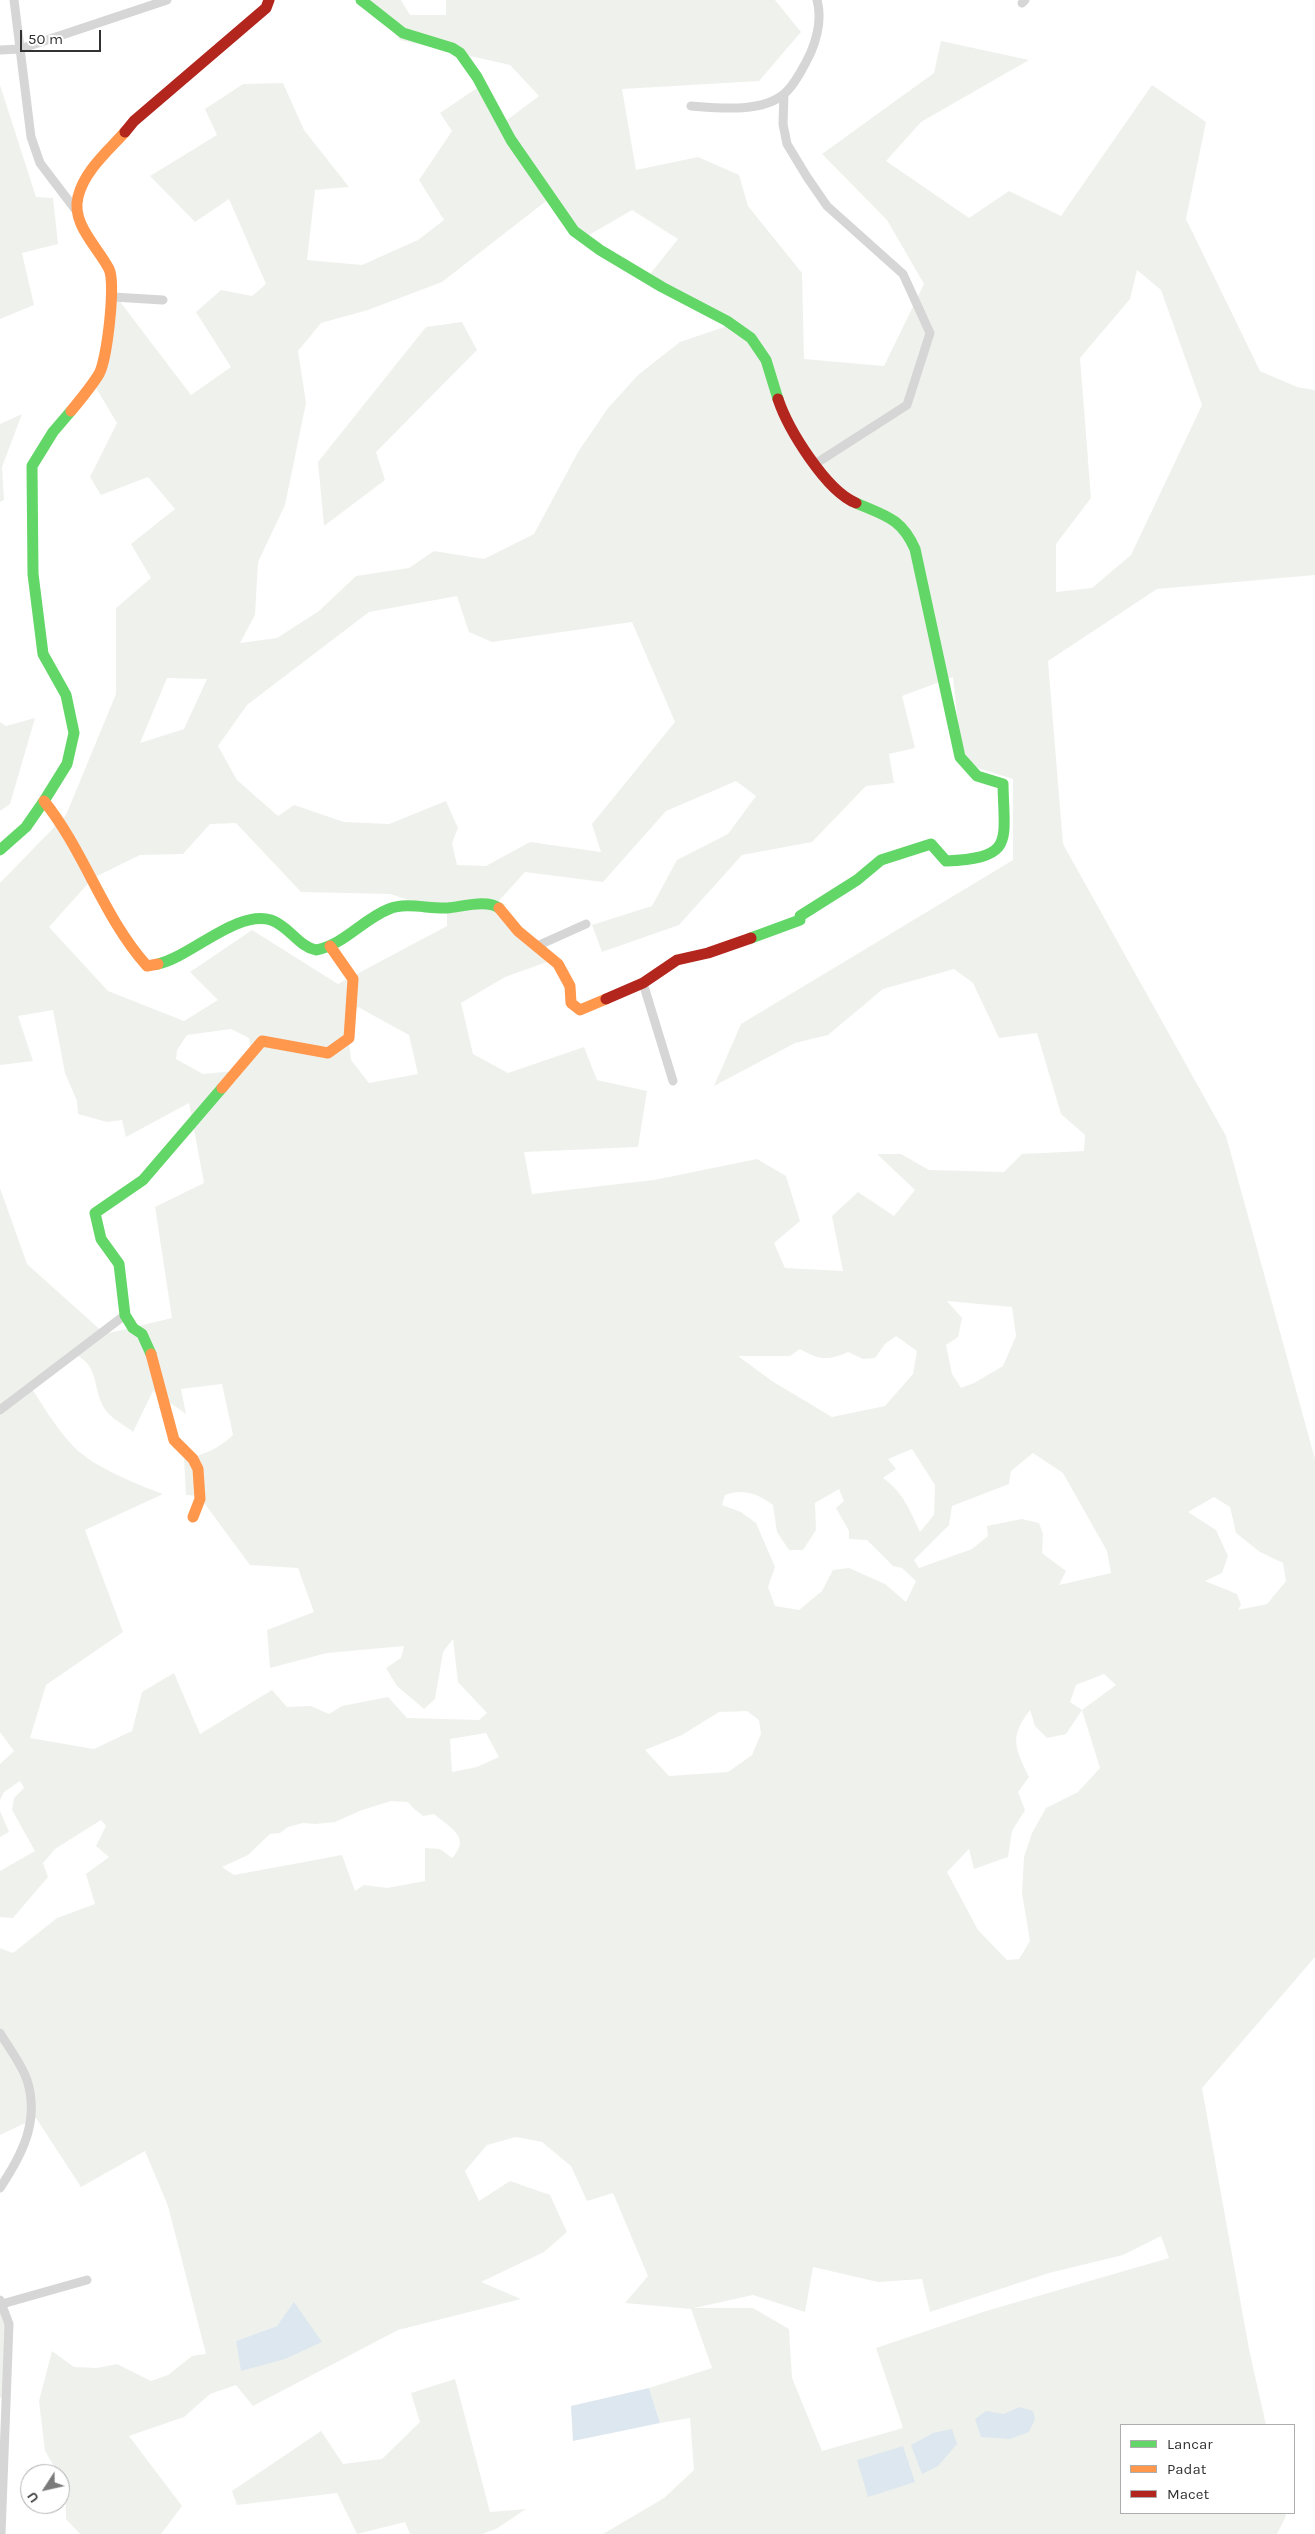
<!DOCTYPE html>
<html>
<head>
<meta charset="utf-8">
<style>
	body { margin:0 }
	#map { position:relative; width:1315px; height:2534px; overflow:hidden; background:#fff; font-family:Karla,sans-serif }
	canvas { display:block }
	.legend { position:absolute; left:1120px; top:2424px; width:175px; height:90px; box-sizing:border-box; background:#fff; border:1px solid #adadad; margin:0; padding:6px 9px; list-style:none; font-size:15px; color:#323232 }
	.legend li { display:flex; align-items:center; gap:10px; height:25px }
	.legend b { width:25px; border:1px solid #adadad }
	.north { position:absolute; left:20px; top:2464px; width:50px; height:50px; box-sizing:border-box; background:#fff; border:1px solid #adadad; border-radius:50%; rotate:235deg; font-size:14px; font-weight:700; line-height:20px; text-align:center; color:#323232 }
	.north::after { content:''; display:block; margin:auto; width:18px; height:22px; background:#7a7a7a; clip-path:polygon(50% 0,100% 100%,50% 72%,0 100%) }
	.scale { position:absolute; left:20px; top:30px; width:81px; height:22px; box-sizing:border-box; border:2px solid #323232; border-top:0; padding-left:6px; font-size:15px; line-height:18px; white-space:nowrap; color:#323232; -webkit-text-stroke:4px #fff; paint-order:stroke }
</style>
</head>
<body>
<div id="map">
<canvas width="1315" height="2534"></canvas>
<ul class="legend">
<li><b style="height:6px;background:#63d668"></b>Lancar</li>
<li><b style="height:6px;background:#ff974d"></b>Padat</li>
<li><b style="height:6px;background:#b3261e"></b>Macet</li>
</ul>
<div class="north">U</div>
<div class="scale">50 m</div>
</div>
<script>
const context = document.querySelector('canvas').getContext('2d');
context.lineJoin = 'round';
function fillPath(path, color) { context.fillStyle = color; context.fill(path, 'evenodd'); }
function strokePath(path, color, width, dash) { context.strokeStyle = color; context.lineWidth = width; context.lineCap = dash ? 'butt' : 'round'; context.setLineDash(dash || []); context.stroke(path); }
fillPath(new Path2D(`
	M364,0h37l9,15h36v-15h329l26,32 -42,49 -137,8 14,81 62,-13 41,18 9,31 54,67 2,86 80,7 40,-82 -37,-64 -65,-66 112,-81 7,-32 88,19 -108,62 -35,39 83,57 40,-27 52,25 91,-131 54,37 -20,97 74,152 37,16 18,3v185l-158,14 -109,72 15,183 163,292 89,323v498l-113,131 47,261 17,76h-145v88h164l1,3 -9,18h-674l61,-36 30,-28 -4,-52 -30,5 -11,-35 63,-20 -21,-59 -66,-6 23,-27 -35,-83 -26,8 -16,-35 -29,-24 -26,-5 -29,8 -22,26 14,30 31,-20 40,14 17,37 -23,20 -63,30 40,17 -123,31 -145,76 -17,-21 -26,9 -26,23 -55,19 53,70 -21,28h-81l-14,-15 -1,-34 -20,-34 -6,-50 13,-50 22,16 23,1 20,-4 34,17 17,-6 24,-19 14,-2 -38,-148 -23,-55 -64,36 -45,-69 -36,17v-187l13,5 44,-35 38,-14 -9,-30 23,-17 -13,-11 10,-20 -5,-6 -46,29 -12,14 5,14 -35,41 -13,-1v-46l35,-20 -23,-41 2,-12 10,-10 -4,-7 -16,11 -4,8v-36l14,-13 -14,-19v-544l27,76 78,70 67,-16 -17,-111 49,-24 -15,-80 -63,34 -4,-17 -15,2 -29,-8 -1,-13 -12,-28 -12,-63 -35,6 15,45 -33,4v-182l66,-68 50,-121v-86l35,-30 -20,-34 44,-35 -27,-32 -47,18 -11,-18 27,-54 -21,-35 22,-89 73,96 40,-28 -35,-55 25,-22 31,6 14,-12 -37,-85 -34,23 -45,-46 67,-41 -12,-26 38,-25 40,-1 21,47 45,57 -34,3 -8,70 55,5 56,-25 26,-20 -25,-40 33,-49 -12,-18 40,-27 27,34 32,-24 -29,-31 -110,-25 -30,-37zM550,198l34,40 48,-28 46,29 -32,40 87,45 -53,18 -42,33 -30,33 -30,44 -44,82 -50,25 -50,-8 -25,17 -53,8 -37,35 -42,27 -37,5 15,-28 3,-53 27,-57 21,-102 -8,-52 23,-28 47,-13 74,-28zM1137,270l24,20 41,115 -71,150 -39,33 -36,4v-48l35,-46 -11,-140 50,-59zM457,596l12,36 23,10 140,-20 43,100 -83,102 9,28 -71,-10 -44,24 -29,-1 -5,-22 6,-15 -12,-27 -57,23 -45,-2 -50,-17 -16,11 -41,-36 -19,-34 29,-41 122,-93zM953,677l9,86 51,16v81l-272,164 -27,62 81,-43 33,-8 55,-46 71,-20 19,14 26,55 38,-5 24,81 24,21 -1,16 -62,3 -18,18 -75,-2 -28,-16h-24l38,36 -21,26 -36,-24 -26,24 11,55 -58,-3 -11,-25 26,-22 -14,-45 -29,-17 -103,21 -122,14 -8,-42 114,-5 9,-56 -50,-11 -13,-33 -76,26 -35,-19 -12,-51 44,-26 42,-15 -51,-58 29,-32 78,10 63,-71 70,-30 20,15 -28,38 -51,26 -25,46 -60,19 10,27 77,-27 63,-70 70,-13 54,-56 28,-3 -5,-29 26,-6 -13,-52zM167,678l40,1 -23,50 -44,14zM236,823l65,69 89,2 57,18v14l-109,58 -86,-54 -62,42 28,28 -34,21 -76,-30 -59,-64 44,-49 47,-23 43,-1 27,-30zM358,1007l51,28 9,39 -49,9 -18,-23 -4,-35zM231,1029l18,9 2,14 -17,19 -31,3 -27,-15 1,-9 10,-15zM947,1301l65,6 4,29 -13,30 -29,17 -13,5 -9,-14 -6,-29 12,-8 4,-19zM896,1336l21,15 -4,23 -28,32 -53,11 -60,-36 -34,-25h52l10,-7c19,11 27,12 48,3l15,7 12,-1 10,-14zM69,1352c33,11 22,37 36,57 5,9 20,16 28,23l20,-41 33,23 -5,-25 41,-5 11,51c-15,14 -29,20 -49,24l2,36 13,1 51,69 48,3 16,44 -47,18 3,38 57,-15 77,-7 -3,12 -15,10 11,18 27,23 11,-10 8,-47 10,-13 5,43 29,31 -8,7 -72,-2 -19,-21 -46,9 -13,8 -18,-8 -24,1 -15,-17 -72,44 -26,-61 -32,19 -10,39 -38,18 -64,-11 16,-53 77,-53 -38,-102 78,-36c-27,-10 -69,-27 -89,-47 -18,-19 -31,-41 -45,-63zM912,1449l23,36 -1,30 -14,17c-10,-21 -16,-39 -37,-54l13,-9 -8,-10zM1033,1453l30,20 44,78 4,22 -52,12 7,-14 -24,-18 1,-19 -4,-11 -17,-4 -35,7 1,10 -16,13 -53,19 -5,-8 35,-35 3,-19 57,-22 2,-13zM839,1489l5,12 -8,7 13,23v8l18,1 26,26 9,2 14,13 -10,21 -21,-18 -36,-16 -16,2 -11,21 -23,19 -24,-4 -7,-19 7,-20 -19,-44 -15,-11 -19,-7 3,-10c17,-7 34,-1 48,10l4,27 12,18h14l13,-20 -1,-27zM1214,1497l16,10 6,26 24,19 23,11 3,18 -19,23 -29,6 3,-5 -4,-11 -32,-13 17,-8 6,-17 -12,-26 -28,-18zM1104,1674l12,11 -34,25 -12,-8 6,-17zM1030,1710l5,16 12,12 19,-4 16,-24 18,58 -22,24 -32,16 -14,25 -8,24 -2,36 8,48 -11,18 -12,1 -29,-30 -31,-58 22,-23 5,20 34,-12 4,-26 13,-21 -7,-18 11,-15c-14,-29 -20,-40 1,-67zM747,1711l12,9 2,14 -9,21 -24,17 -59,4 -24,-26 37,-15 37,-23zM486,1733l13,24 -22,10 -25,5 -2,-33zM391,1801l17,1 5,6 10,8 11,-2c16,14 38,23 18,44l-12,-9 -15,-1v33l-38,7 -23,-3 -9,6 -13,-36 -108,20 -12,-8 26,-12 22,-21 10,-1 8,-6 15,-4 12,1 20,-2 27,-12zM1161,2236l8,22 -183,53 -110,37 27,80 -81,23 -30,-73 -3,-49 -36,-21h-59l59,-13 52,17 8,-45 65,15 44,-3 8,33 119,-39 74,-18zM277,2326l-35,45 -6,-30z
	M0,85l36,112 17,1 5,46 -36,9 12,52 -34,14z
	M462,322l15,28 -101,102 9,28 -61,46 -6,-64 108,-135z
	M22,414l-20,53 2,33 -4,2v-78z
	M35,718l-25,86 -10,7v-89l6,4z
	M0,1811l9,21 -9,5z
	M0,2311l6,9v76l-6,2z
	M455,2379l35,133 36,-3 -30,20 -14,5h-72l-5,-12 -48,12 -20,-41 -100,12 -5,-14 89,-60 22,33 39,-5 38,-37 -9,-29z`), '#eff2ec');
fillPath(new Path2D(`
	M294,2302l28,40 -37,17 -44,12 -5,-30 41,-15z
	M649,2388l11,35 -87,18 -2,-35z
	M1019,2407l14,4 2,8 -6,13 -19,7 -29,-2 -6,-18 11,-8 18,3z
	M952,2429l5,15 -19,22 -16,8 -11,-29 22,-12z
	M903,2446l12,36 -47,15 -11,-37z`), '#dde7ef');
strokePath(new Path2D(`
	M14,0l17,137 9,26 38,50
	M1022,3l3,-3
	M0,50l20,-1 147,-49
	M784,94l-1,30 4,20 20,33 20,29 76,68 27,59 -23,72 -92,59
	M691,106c27,2 71,7 93,-12 10,-8 22,-31 27,-42 7,-17 11,-34 6,-52
	M113,297l50,3
	M537,946l49,-22
	M643,983l30,98
	M0,1410l125,-95
	M0,2033c9,15 21,30 27,47 13,41 -5,75 -27,108
	M0,2300l9,24 -8,210
	M2,2304l85,-24`), '#d6d6d6', 9);
strokePath(new Path2D(`
	M361,0l42,33 49,15 8,5 17,24 34,63 63,91 26,19 62,37 65,34 24,17 15,22 12,39
	M0,850l26,-23 18,-26 23,-37 7,-31 -8,-38 -23,-41 -10,-80 -1,-108 21,-34 18,-21
	M751,938l49,-18v-4l57,-36 24,-20 50,-16 15,17c69,-3 58,-19 57,-77l-26,-8 -17,-19 -45,-208c-14,-31 -29,-33 -59,-46
	M158,964c34,-8 78,-54 113,-44 18,6 27,26 45,30 28,-5 47,-31 73,-41 18,-7 39,0 58,-1 15,-1 39,-9 52,0
	M151,1354l-9,-20 -9,-6 -8,-13 -6,-51 -18,-25 -6,-26 48,-33 79,-92`), '#63d668', 11);
strokePath(new Path2D(`
	M71,411c10,-12 20,-24 28,-37 8,-14 17,-91 10,-105 -11,-22 -38,-45 -31,-72 6,-26 30,-46 47,-65
	M44,801c41,51 59,116 103,165l11,-2
	M499,908l19,23 40,33 12,22 1,17 9,7 26,-11
	M222,1088l40,-47 66,12 21,-15 4,-59 -23,-33
	M151,1354l23,86 19,19 5,10 2,30 -7,18`), '#ff974d', 11);
strokePath(new Path2D(`
	M125,132l9,-11 132,-113 3,-8
	M778,399c10,30 48,92 78,104
	M606,999l37,-16 34,-23 31,-7 43,-15`), '#b3261e', 11);
</script>
</body>
</html>
